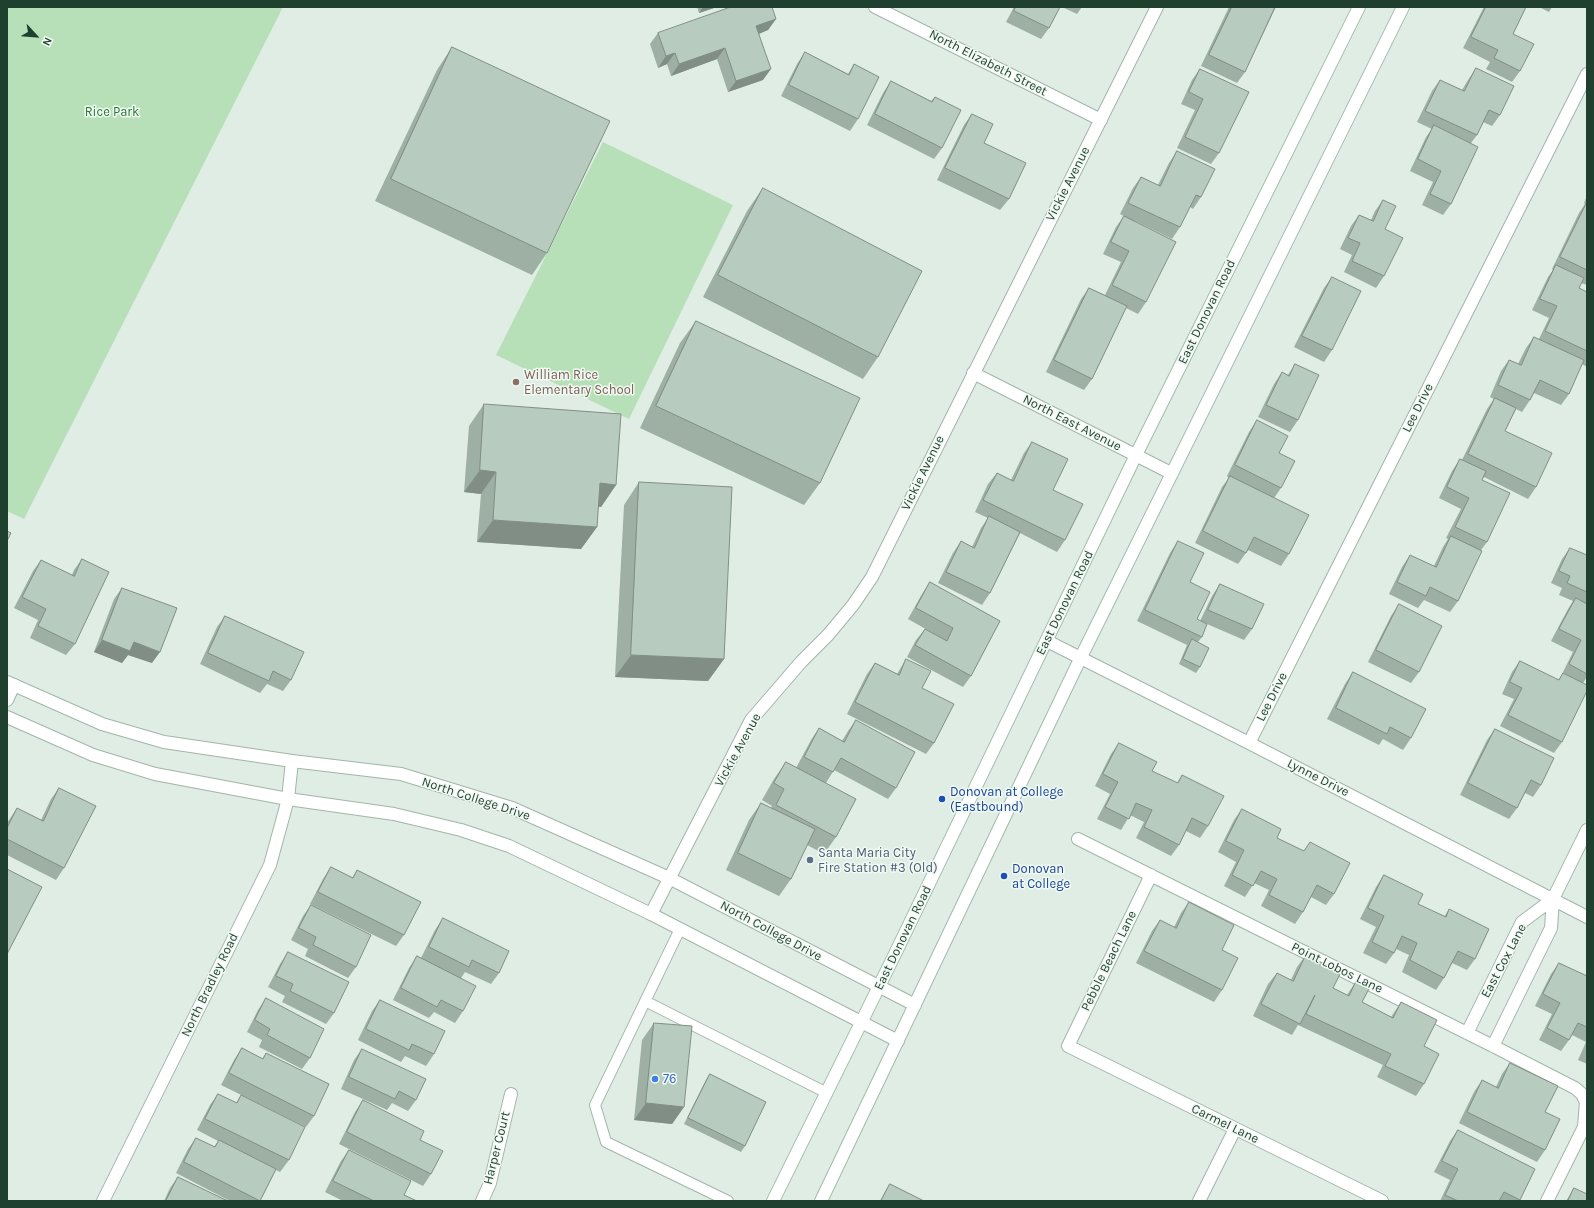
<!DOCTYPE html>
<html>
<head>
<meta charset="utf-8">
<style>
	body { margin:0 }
	#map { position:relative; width:1594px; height:1208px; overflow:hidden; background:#e0ede4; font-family:Karla,sans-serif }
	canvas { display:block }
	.frame { position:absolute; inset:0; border:8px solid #1f3f2f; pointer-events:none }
	.north { position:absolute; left:16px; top:16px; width:40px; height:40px; -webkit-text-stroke:3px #f1f9f3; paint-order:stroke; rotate:116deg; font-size:11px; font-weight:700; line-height:16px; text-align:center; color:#1f3f2f }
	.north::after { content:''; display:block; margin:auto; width:14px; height:18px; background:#1f3f2f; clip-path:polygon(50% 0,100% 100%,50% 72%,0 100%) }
</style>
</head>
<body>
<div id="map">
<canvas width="1594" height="1208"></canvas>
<div class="frame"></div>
<div class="north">N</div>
</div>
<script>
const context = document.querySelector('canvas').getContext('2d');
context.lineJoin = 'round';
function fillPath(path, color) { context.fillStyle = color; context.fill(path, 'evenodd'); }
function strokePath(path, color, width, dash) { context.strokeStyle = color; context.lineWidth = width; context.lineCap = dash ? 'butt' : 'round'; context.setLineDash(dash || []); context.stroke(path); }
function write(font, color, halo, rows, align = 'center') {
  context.font = font + ' Karla,sans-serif'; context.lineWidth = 3; context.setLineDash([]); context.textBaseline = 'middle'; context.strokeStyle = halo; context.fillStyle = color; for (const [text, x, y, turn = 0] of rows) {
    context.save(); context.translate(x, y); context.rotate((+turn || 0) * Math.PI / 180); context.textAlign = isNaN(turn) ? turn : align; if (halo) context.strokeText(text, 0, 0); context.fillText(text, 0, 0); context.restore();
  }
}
fillPath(new Path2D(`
	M7,7h276l-259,512 -17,-8z
	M603,142l130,63 -104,214 -133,-64z`), '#b7e0b8');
const service = new Path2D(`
	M680,929l-85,176 11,37 122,59
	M645,1001l182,92`);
const minor = new Path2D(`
	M875,7l226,113
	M973,373l198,100
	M1047,641l202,102 338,174
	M7,700l7,-15
	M1249,743l338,-669
	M1078,839l415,207 82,42 7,6 4,8 -2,25 -37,74
	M1151,875l-83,171 314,155
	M651,914l100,-194 50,-58 27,-27 25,-30 19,-28 285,-570
	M1467,1033l55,-111 31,-23
	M1493,1046l58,-118 2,-29 34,-69
	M103,1201l167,-336 18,-66 4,-38
	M482,1201l8,-18 21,-89
	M1199,1201l36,-72`);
const tertiary = new Path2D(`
	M7,682l95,42 62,18 128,19 109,13 111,34 157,70 246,127
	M7,717l86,38 62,19 133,25 106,15 67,16 48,16 142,68 247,127`);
const secondary = new Path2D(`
	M773,1201l122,-247 241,-499 223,-448
	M821,1201l260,-544 322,-650`);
strokePath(service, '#a2b5aa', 12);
strokePath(minor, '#a2b5aa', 14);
strokePath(tertiary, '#a2b5aa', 14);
strokePath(secondary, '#a0bcac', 14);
strokePath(service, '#fff', 10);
strokePath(minor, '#fff', 12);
strokePath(tertiary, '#fff', 12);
strokePath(secondary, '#fff', 12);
fillPath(new Path2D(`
	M697,7h20l-18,6z
	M1014,7h46l-11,21 -8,11 -35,-17z
	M1062,7h20l-5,7z
	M1229,7h47l-2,4 -29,61 -8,11 -36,-17z
	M1484,7h42l-13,27 7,37 -8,11 -26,-13 4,-7 -27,-14z
	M1539,7h13l-3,5z
	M776,19l-8,11 -9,4 4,46 -35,12 -11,-33 -46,17 -4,-12 -9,4 -8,-24 8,-11z
	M452,47l95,206 -15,22 -157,-74 62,-131z
	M805,52l43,22 6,-10 4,55 -8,12 -69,-35 16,-32z
	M1476,68l24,47 -8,11 -9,-4 -6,13 -6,8 -20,61 -8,11 -21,-10 11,-23 -23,-11 16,-34 6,-8 -15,-7 15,-31 8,-11 22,10 6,-10z
	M1200,69l19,84 -8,11 -34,-16 18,-38 -14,-6 11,-24z
	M891,81l40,20 4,-4 7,51 -8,11 -67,-34 16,-32z
	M972,114l37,85 -9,11 -63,-30 27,-55z
	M1177,151l24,46 -8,12 -3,-2 -10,20 -8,12 -37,-18 11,81 -8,12 -12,-6 -34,71 -8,11 -38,-18 35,-73 8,-11 16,7 16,-33 -18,-8 13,-27 8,-11 -4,-2 13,-26 8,-11 17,8 11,-22z
	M763,188l115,169 -15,22 -160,-82 44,-86z
	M1587,196v89l-6,-2 -2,5 8,4v75l-5,-3 -13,30 -8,11 -27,-12 -4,7 -8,12 -6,-3 -11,22 31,56 -8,12 -44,-22 -2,3 5,62 -6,8 -23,51 -8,11 -26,-12 -6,8 -29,-14 13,-27 8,-12 24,11 9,-19 5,-8 -2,-1 15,-29 -22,-11 13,-27 8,-12 2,1 25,-51 7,-10 -4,-2 11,-26 8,-11 9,4 8,-16 8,-11 5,2 10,-21 -17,-8 16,-33 5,-7 -1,-1 27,-56 6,-9 -1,-1z
	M1383,200l2,29 -1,47 -8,12 -32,-16 8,-17 -12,-6 11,-23 8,-11 12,5 4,-9z
	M1332,277v73l-8,12 -30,-15 30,-59z
	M696,321l124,162 -16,22 -164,-77 40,-85z
	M1295,364l3,56 -8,12 -32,-15 16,-33 8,-12 6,3z
	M484,404l132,81 -15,22 -3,-1 -1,21 -16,22 -104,-7 4,-48 -17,-2 5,-66z
	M1257,420l22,33 2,35 -7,10 15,56 -8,12 -33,-16 -10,14 -43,-21 27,-56 7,-9 -2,-2 22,-44z
	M1032,442l21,48 12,50 -8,12 -37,-19 -30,60 -8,12 -44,-22 15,-30 8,-12 11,6 9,-19 7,-10 -13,-6 13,-28 9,-11 14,7 13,-27z
	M639,482l85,177 -16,22 -93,-4 9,-172z
	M1178,541l12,41 7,37 5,18 -4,5 2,25 -4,6 -17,-9 8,-19 -50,-24 33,-68z
	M1570,548l16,7 1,-2v124l-4,6 -21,59 -8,11 -54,-27 14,-27 -12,-5 10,-22 8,-11 38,19 3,-4 12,-24 -22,-11 17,-32 5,-8 -14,-6 3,-7 -11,-5 11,-24z
	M82,559l-7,85 -9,11 -36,-17 8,-18 -24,-12 19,-37 8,-11 31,15 2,-5z
	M930,582l70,39 -29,55 -8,11 -56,-30 9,-17 9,-11 20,11 -37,-21 14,-25z
	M1220,584l32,45 -8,11 -44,-19 12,-25z
	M122,588l30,75 -24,-8 -6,8 -28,-11 20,-53z
	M1399,604l20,68 -8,11 -43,-21 23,-46z
	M225,616l66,64 -8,11 -16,-7 -7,9 -60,-29 17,-37z
	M906,659l16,29 12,55 -8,11 -79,-40 20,-40 8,-11 22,11z
	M1353,672l58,66 -8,12 -20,-11 -4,6 -52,-26 18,-35z
	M856,720l40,68 -8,11 -54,-29 -8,13 10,54 -12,17 -17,-9 -16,34 -12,17 -53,-26 23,-50 12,-17 10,5 1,-2 -10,-6 12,-21 12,-17 10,6 15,-28 8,-12 23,13 6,-10z
	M1495,729l46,56 -8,12 -8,-4 -8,15 -8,11 -49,-24 27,-55z
	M1119,743l33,28 25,12 5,-8 26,51 -8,12 -14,-7 -7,14 -8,11 -35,-18 8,-16 -14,-7 -9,15 -24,-11 13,-25 -15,-8 16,-32z
	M59,788l5,80 -8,12 -49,-25v-32l10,-15 24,12 10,-21z
	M1242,809l35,29 27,13 6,-9 24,52 -8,11 -15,-8 -8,15 -8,12 -34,-18 8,-16 -15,-7 -9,14 -21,-11 12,-24 -18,-10 16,-32z
	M331,867l21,11 5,-8 47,65 -8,11 -86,-42 13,-25z
	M1384,875l34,29 26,13 5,-8 26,50 -8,11 -15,-7 -8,15 -8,12 -34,-18 7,-17 -13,-6 -2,4 -8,11 -23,-11 13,-26 -16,-8 16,-32z
	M1189,902l33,48v40l-8,12 -78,-39 16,-32 8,-11 14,7 7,-14z
	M311,905l45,62 -8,11 -43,-22 3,-7 -17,-9 12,-24z
	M443,918l56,55 -8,11 -26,-12 -4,6 2,33 -8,12 -21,-11 -5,6 -36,-18 16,-32 8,-12 4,2 14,-28z
	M288,952l46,61 -8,11 -44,-22 3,-6 -17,-9 12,-23z
	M1306,955l27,33 14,7 9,-14 6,21 29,15 10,-15 23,44v38l-8,12 -39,-19 6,-12 -85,-40 -6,10 -39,-19 15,-32 9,-11 14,7 6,-13z
	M1559,963l28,13v88l-9,-4 8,-18 -14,-7 -3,5 -8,11 -22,-11 13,-26 -17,-8 16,-32z
	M266,998l44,60 -8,11 -43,-22 3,-7 -15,-8 11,-22z
	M380,1000l54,54 -8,12 -21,-10 -4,6 -43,-22 14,-29z
	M654,1023l30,84 -12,17 -38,-4 8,-80z
	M242,1048l20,11 4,-6 48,63 -8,11 -85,-42 13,-25z
	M362,1049l54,51 -8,11 -16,-8 -5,7 -46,-21 13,-29z
	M1510,1063l35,49v38l-8,12 -78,-39 15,-31 8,-12 14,7 6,-13z
	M710,1074l35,72 -4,6 -57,-28 22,-44z
	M218,1094l18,9 5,-8 48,65 -9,12 -4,-2 -16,31h-30l-54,-28 12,-24 8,-11 18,9 4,-6 -21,-11 13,-25z
	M363,1100l57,40 11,34 -8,12 -84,-42 16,-32z
	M1458,1130l62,70 -1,1h-79l10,-21 -16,-8 16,-31z
	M349,1150l55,45 13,6h-74l-18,-9 16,-31z
	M178,1177l50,24h-64l6,-13z
	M890,1184l34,17h-44l6,-11z
	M1574,1188l13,13h-21z`), '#9eafa4');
fillPath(new Path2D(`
	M703,7h14l-18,6z
	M776,19l-8,11 -20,8 8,-12z
	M725,48l-8,11 -46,17 8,-12z
	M675,53l-8,11 -9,4 8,-12z
	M771,69l-8,11 -35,12 8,-11z
	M480,470l16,2 -15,22 -17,-2z
	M600,483l16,2 -15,22 -17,-2z
	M493,520l104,7 -16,22 -104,-7z
	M102,640l32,2 26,10 -8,11 -24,-8 -6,8 -28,-11z
	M631,655l93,4 -16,22 -93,-4z
	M646,1103l38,4 -12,17 -38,-4z`), '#818e86');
const building = new Path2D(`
	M731,7h41l4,12 -20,7 15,43 -35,12 -11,-33 -46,16 -4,-11 -9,3 -8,-23z
	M1016,7h44l-11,21 -35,-17z
	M1232,7h43l-30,65 -36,-17z
	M1486,7h40l-13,27 21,10 -14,27 -26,-13 4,-8 -27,-13z
	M452,47l158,74 -63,132 -156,-74z
	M805,52l44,23 5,-11 25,13 -21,42 -69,-34z
	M1476,68l38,18 -14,29 -11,-5 -12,25 -52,-24 15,-31 24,11z
	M1200,69l49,23 -30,61 -34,-16 18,-38 -14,-7z
	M891,81l41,21 3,-5 26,13 -19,38 -67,-34z
	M972,114l21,10 -9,19 42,20 -17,36 -64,-31z
	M1434,125l44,22 -27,57 -21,-10 11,-23 -23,-12z
	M1177,151l38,18 -14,28 -5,-2 -16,32 -52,-24 13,-26 19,9z
	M763,188l159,83 -44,86 -160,-82z
	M1383,200l13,6 -11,23 18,9 -19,38 -32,-15 8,-18 -12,-5 11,-23 14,6z
	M1587,202v68l-27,-13z
	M1124,216l52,26 -30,60 -34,-17 17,-34 -18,-9z
	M1556,265l28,13 -5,10 8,4v59l-42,-20 12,-25 -17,-7z
	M1332,277l29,14 -29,59 -30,-14z
	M1089,288l38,18 -35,73 -38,-19z
	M696,321l164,77 -40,85 -164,-77z
	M1534,337l50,23 -15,34 -29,-14 -10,20 -32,-15 11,-25 12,5z
	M1295,364l24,11 -21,45 -32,-15 16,-33 7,4z
	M1495,398l21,10 -11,23 47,22 -16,34 -68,-33z
	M484,404l137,10 -5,71 -16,-2 -3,44 -104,-7 3,-48 -16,-2z
	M1257,420l31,16 -9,17 16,8 -14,27 -46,-23z
	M1032,442l36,17 -15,31 30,14 -18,36 -82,-40 14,-27 16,8z
	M1460,459l26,12 -4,9 28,13 -23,49 -32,-15 14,-29 -22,-11z
	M1230,476l79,39 -20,39 -35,-17 -8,16 -43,-22z
	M639,482l93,5 -8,172 -93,-4z
	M989,516l31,16 -30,61 -44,-21 15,-31 13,7z
	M7,531l4,2 -4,8z
	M1451,536l31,15 -24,50 -28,-14 -4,9 -29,-14 13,-27 26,12z
	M1178,541l26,12 -14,29 20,10 -13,27 10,5 -5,13 -57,-27z
	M1570,548l17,7v37l-20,-9 3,-7 -11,-5z
	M82,559l27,13 -34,72 -37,-18 8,-17 -24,-12 19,-37 33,16z
	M930,582l70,39 -29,55 -56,-31 10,-16 22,12 6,-13 -37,-20z
	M1220,584l44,20 -12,25 -44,-19z
	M122,588l55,20 -17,44 -26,-10 -4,9 -28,-11z
	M1576,598l11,6v70l-18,-10 12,-24 -22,-11z
	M1399,604l43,22 -23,46 -43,-22z
	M225,616l79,36 -13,28 -18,-9 -4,10 -61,-28z
	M1192,639l17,9 -9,19 -17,-8z
	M906,659l25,12 -9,17 32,16 -20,39 -79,-41 20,-39 24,12z
	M1520,661l39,19 4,-7 24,12v6l-25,51 -54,-27 14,-27 -12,-6z
	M1353,672l73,37 -15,29 -21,-11 -3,7 -51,-26z
	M856,720l59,32 -19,36 -55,-30 -8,14 -29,-15 15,-29 25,14z
	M1495,729l59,29 -13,27 -10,-5 -14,28 -49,-25z
	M1119,743l38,19 -5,9 26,12 4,-8 42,21 -16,30 -16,-8 -13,27 -35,-18 8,-17 -16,-7 -7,16 -24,-12 13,-25 -15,-8z
	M786,762l70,37 -20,38 -60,-32 8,-16 -10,-6z
	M59,788l37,18 -32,62 -57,-29v-11l10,-20 26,13z
	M761,803l54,26 -24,50 -53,-26z
	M1242,809l39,20 -4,9 27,13 6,-9 40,21 -16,31 -17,-9 -14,27 -34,-17 8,-16 -16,-8 -8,15 -21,-11 12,-25 -18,-9z
	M331,867l22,11 4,-8 64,32 -17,33 -86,-43z
	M7,869l35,18 -35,67z
	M1384,875l39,19 -5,10 28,13 3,-8 40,20 -14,30 -17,-8 -14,27 -34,-18 7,-17 -15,-7 -8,17 -22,-11 12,-26 -16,-8z
	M1189,902l45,23 -12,25 16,8 -16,32 -78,-39 16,-31 16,8z
	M311,905l60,30 -15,32 -43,-22 3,-8 -17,-9z
	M443,918l66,33 -10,22 -27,-13 -3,7 -40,-20z
	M288,952l61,30 -15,31 -44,-22 3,-7 -17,-8z
	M1306,955l35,17 -8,16 16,8 7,-15 14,6 -8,15 31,16 8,-16 36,18 -13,26 15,8 -15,30 -39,-18 6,-12 -85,-40 9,-19 -15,29 -39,-20 16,-31 16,8z
	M417,956l59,30 -13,25 -22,-11 -4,7 -36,-19z
	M1559,963l28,13v51l-9,-4 -9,17 -22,-12 13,-25 -17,-9z
	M266,998l58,31 -14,29 -43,-23 3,-6 -15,-9z
	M380,1000l65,31 -11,23 -22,-10 -3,6 -43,-21z
	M654,1023l38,3 -8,81 -38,-4z
	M242,1048l21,11 3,-6 63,31 -15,32 -85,-43z
	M362,1049l64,30 -10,21 -17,-9 -4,8 -46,-22z
	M1510,1063l48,23 -13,26 15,7 -15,31 -78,-38 15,-32 16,8z
	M710,1074l56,28 -21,44 -57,-28z
	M218,1094l19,9 4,-8 64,32 -16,33 -84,-41z
	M363,1100l61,31 -4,9 23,11 -12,23 -84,-42z
	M1458,1130l77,39 -15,31 -16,-8 -5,9h-41l-13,-6 13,-26 -16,-8z
	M196,1138l19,9 4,-7 57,29 -16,32 -76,-39z
	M349,1150l62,31 -7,14 13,6h-43l-41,-20z
	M178,1177l50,24h-62z
	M890,1184l34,17h-43z
	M1574,1188l13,6v7h-19z`);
fillPath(building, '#b8cbbf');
strokePath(building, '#818e86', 1);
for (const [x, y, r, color] of [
	[516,382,4,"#8d6e63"],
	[942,799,4,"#1a4fb4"],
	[810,860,4,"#5c6f8a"],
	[1004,876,4,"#1a4fb4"],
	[655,1079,4,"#3f7fe0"]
]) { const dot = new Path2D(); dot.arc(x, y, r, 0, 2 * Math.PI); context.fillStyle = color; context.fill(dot); strokePath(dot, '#f1f9f3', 1.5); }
write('13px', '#1f3f2f', '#f1f9f3', [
	["North Elizabeth Street",988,63,27],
	["Vickie Avenue",1068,184,-63],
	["East Donovan Road",1207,312,-64],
	["Lee Drive",1418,408,-63],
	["North East Avenue",1072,423,27],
	["Vickie Avenue",923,473,-64],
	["East Donovan Road",1065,603,-64],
	["Lee Drive",1272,697,-63],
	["Vickie Avenue",738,750,-61],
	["Lynne Drive",1318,778,27],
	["North College Drive",476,799,18],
	["North College Drive",771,931,28],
	["East Donovan Road",903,938,-64],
	["Pebble Beach Lane",1109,961,-64],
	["East Cox Lane",1504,961,-62],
	["Point Lobos Lane",1337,968,26],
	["North Bradley Road",210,985,-64],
	["Carmel Lane",1225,1124,26],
	["Harper Court",497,1148,-76]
]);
write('13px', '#267932', '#f1f9f3', [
	["Rice Park",112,112]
]);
write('13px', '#785e54', '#f1f9f3', [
	["William Rice",524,375],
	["Elementary School",524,390]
], 'left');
write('13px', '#164399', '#f1f9f3', [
	["Donovan at College",950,792],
	["(Eastbound)",950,807],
	["Donovan",1012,869],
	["at College",1012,884]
], 'left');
write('13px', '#4e5e75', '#f1f9f3', [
	["Santa Maria City",818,853],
	["Fire Station #3 (Old)",818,868]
], 'left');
write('13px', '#366cbe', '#f1f9f3', [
	["76",663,1079]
], 'left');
</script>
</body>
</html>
